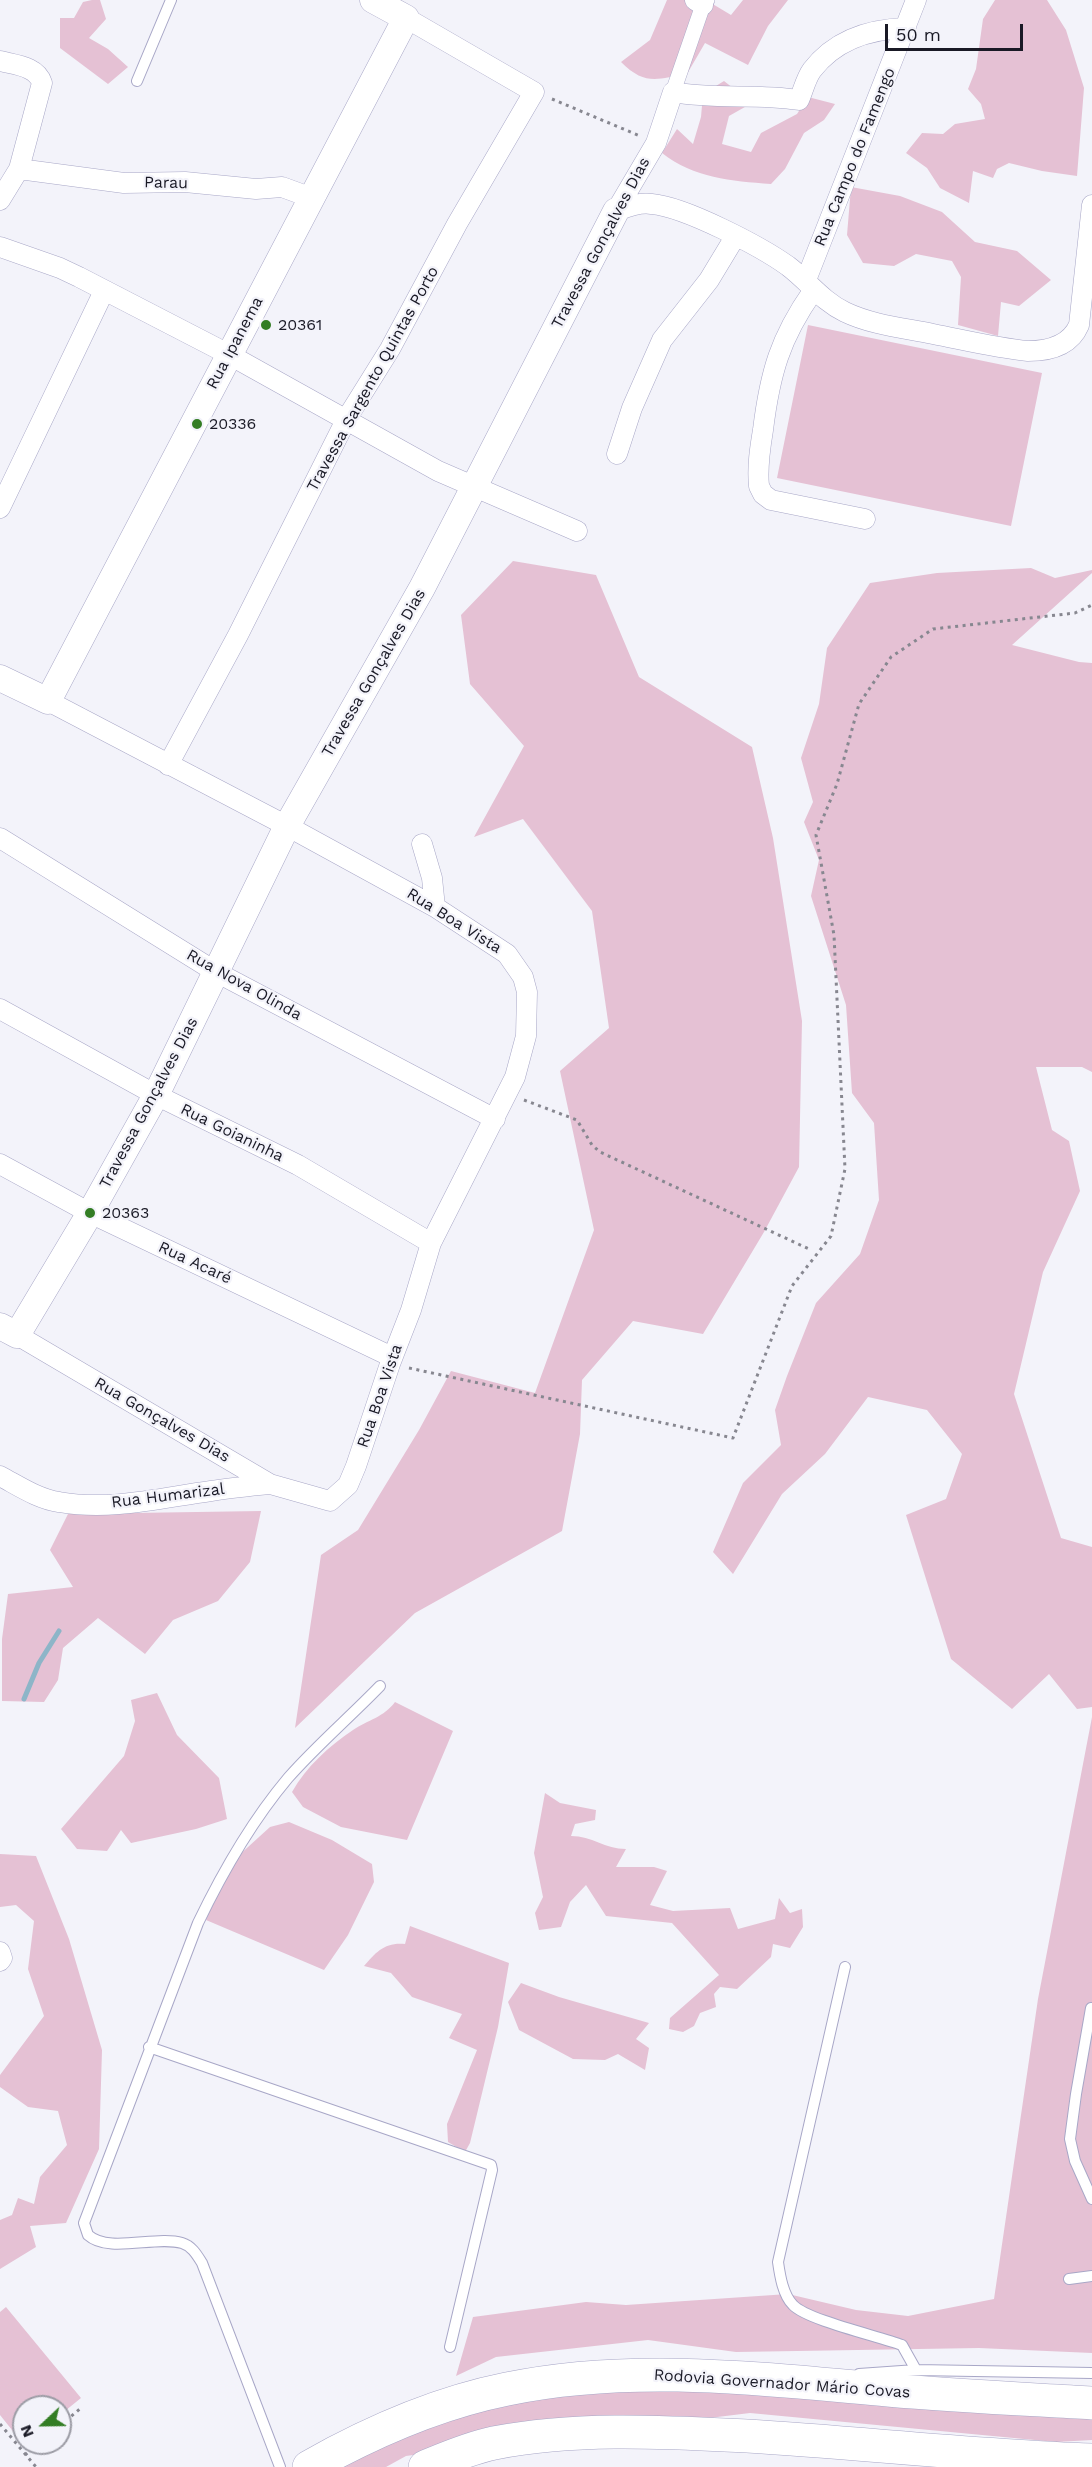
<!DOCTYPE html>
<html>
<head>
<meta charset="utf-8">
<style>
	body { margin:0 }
	#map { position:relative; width:1092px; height:2467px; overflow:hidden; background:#f3f3fa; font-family:"Work Sans",sans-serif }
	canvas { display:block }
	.north { position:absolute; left:12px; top:2395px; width:60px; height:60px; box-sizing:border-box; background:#f3f3fa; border:2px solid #9c9ca5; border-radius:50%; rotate:248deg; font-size:16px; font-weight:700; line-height:24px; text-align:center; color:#191925 }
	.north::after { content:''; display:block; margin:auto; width:21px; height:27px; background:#337d24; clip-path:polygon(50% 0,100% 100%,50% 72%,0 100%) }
	.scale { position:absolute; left:885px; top:24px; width:138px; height:27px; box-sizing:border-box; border:3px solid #191925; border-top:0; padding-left:8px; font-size:18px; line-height:21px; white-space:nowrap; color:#191925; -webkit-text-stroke:4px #f3f3fa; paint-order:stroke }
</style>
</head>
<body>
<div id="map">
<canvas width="1092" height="2467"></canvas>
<div class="north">N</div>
<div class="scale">50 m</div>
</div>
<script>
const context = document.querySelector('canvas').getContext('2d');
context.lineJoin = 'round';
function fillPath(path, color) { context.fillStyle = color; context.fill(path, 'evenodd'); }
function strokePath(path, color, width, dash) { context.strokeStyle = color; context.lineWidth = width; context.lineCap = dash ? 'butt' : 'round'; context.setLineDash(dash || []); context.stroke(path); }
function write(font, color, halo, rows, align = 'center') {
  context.font = font + ' "Work Sans",sans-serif'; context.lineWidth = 4.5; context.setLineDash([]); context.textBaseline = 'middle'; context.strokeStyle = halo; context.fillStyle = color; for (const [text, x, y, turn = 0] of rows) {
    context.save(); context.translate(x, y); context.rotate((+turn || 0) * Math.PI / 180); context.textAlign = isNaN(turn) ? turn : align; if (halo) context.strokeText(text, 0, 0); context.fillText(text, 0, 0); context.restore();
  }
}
fillPath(new Path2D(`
	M92,0h8l6,19 -17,19 19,11 20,18 -20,17 -48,-36v-30h14l9,-16z
	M667,0h39l25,15 12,-15h45l-20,26 -20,39 -43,-22 -18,31c-30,5 -42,12 -66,-12l29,-22z
	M995,0h52l19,30 18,58 -7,88 -35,-5 -33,-8 -12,6 -4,9 -20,-7 -4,32 -29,-15 -13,-20 -21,-15 16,-20 21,1 12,-10 30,-5 -4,-15 -13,-15 8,-20 7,-50z
	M724,81l28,22 -23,13 -7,28 29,8 10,-19 36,-19 11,-17 27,7 -11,16 -20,13 -19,36 -14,15c-40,-3 -77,-6 -109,-31l15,-24 16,15 8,-27 2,-23z
	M851,187l49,9 42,16 33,30 42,9 34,29 -32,26 -18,-4 -3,34 -40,-11 3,-48 -9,-16 -36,-7 -22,12 -31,-3 -16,-28z
	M808,325l234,48 -31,153 -234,-48z
	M513,561l83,14 43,102 113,70 21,91 29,183 -3,146 -35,65 -61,102 -70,-13 -51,59 -2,54 -18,97 -147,82 -120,115 26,-173 37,-25 61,-100 32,-59 84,22 59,-163 -34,-159 49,-43 -17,-117 -69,-92 -49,18 50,-91 -54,-62 -9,-69z
	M1031,568l24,10 37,-8v3l-80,72 67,17 13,1v409l-10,-5h-46l16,63 17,11 11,50 -37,81 -29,122 47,144 31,9v160l-15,2 -28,-35 -37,35 -61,-50 -45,-144 40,-16 16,-45 -35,-44 -59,-13 -43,57 -43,40 -49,80 -20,-22 30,-69 38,-38 -6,-35 12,-34 29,-73 44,-49 19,-54 -5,-77 -22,-30 -6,-88 -35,-109 8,-36 -15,-38 9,-20 -12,-44 18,-54 8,-56 43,-65 67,-10z
	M261,1511l-11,51 -32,39 -45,19 -28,34 -47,-36 -35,30 -5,32 -14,22 -42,-1v-62l6,-45 65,-7 -23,-37 18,-36z
	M157,1693l20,42 42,43 8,41 -31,10 -65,14 -10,-13 -14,21 -30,-2 -16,-20 63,-73 11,-35 -4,-21z
	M395,1702l58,29 -46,109 -66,-13 -38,-20 -11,-15c14,-25 37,-46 61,-62 15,-10 31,-13 42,-28z
	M1092,1717v636l-113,-5 -243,4 -88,-12 -152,17 -40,19 17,-59 113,-15 40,3 162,-11 68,16 52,6 86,-17 44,-300z
	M545,1793l15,10 36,7 -1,10 -20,4 -4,12c21,0 34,13 55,13l-10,18h38l13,4 -17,34 23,6 57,-3 8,21 37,-10 4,-21 11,15 12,-4 1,18 -13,21 -17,-4 -2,13 -34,32 -17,-2 -6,7 2,13 -16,6 -6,13 -11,6 -14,-3 1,-11 49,-43 -47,-52 -66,-7 -20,-31 -16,17 -9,25 -22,3 -4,-17 8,-16 -9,-44z
	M289,1822l43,18 40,24 2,18 -26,53 -24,35 -118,-50 20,-53 44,-40z
	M0,1854l36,2 33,83 33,111 -3,99 -33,74 -36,3 6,21 -36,22v-49l12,-5 6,-17 16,6 6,-27 27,-32 -9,-34 -30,-4 -28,-20v-12l44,-59 -16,-47 6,-48 -18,-16 -16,2z
	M410,1926l99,37 -11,64 -28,116 -5,9 -17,-10 -1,-18 30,-74 -28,-12 13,-24 -50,-17 -21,-24 -27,-7c12,-14 21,-24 41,-22z
	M521,1983l38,14 90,26 -13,16 13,9 -4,22 -27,-16 -13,6 -32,-1 -54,-29 -11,-28z
	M6,2307l75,91 -21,17v-8h-36v36h2l-2,2 -24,-30v-103z
	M622,2383l470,30v27l-36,2 -306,-29 -287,35 -57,8 -20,11h-57l110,-51z`), '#e5c1d4');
strokePath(new Path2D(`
	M24,1699l15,-36 20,-32`), '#8db5c8', 5);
const service = new Path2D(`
	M137,81l34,-81
	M845,1967l-67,295c2,14 5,33 15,43 14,15 85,31 109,40l14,25
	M1091,2008l-15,86 -6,45 5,22 17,38
	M149,2047l342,118 1,5 -42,177
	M1069,2279l23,-3
	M859,2374l57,-4 176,3
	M280,2467l-78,-204c-5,-8 -10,-17 -20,-20 -26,-8 -73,11 -94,-8l-4,-12 114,-300c25,-52 53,-101 90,-145 28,-32 62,-61 92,-92`);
const pedestrian = new Path2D(`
	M673,92l30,-87 4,-5`);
const minor = new Path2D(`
	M695,0l8,5
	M0,61c15,4 37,5 42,22l-23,86 -19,31
	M19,169l105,14 61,-1 71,7 26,-2 30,11
	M616,211c11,-4 23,-9 36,-7 33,3 108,42 136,62 20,15 34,35 57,46 27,13 59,16 88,22 31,6 63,14 95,17 21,0 42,-5 51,-26l13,-120
	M616,211l40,-68 17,-51c42,8 84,1 126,8 4,-9 7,-22 13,-30 23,-30 57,-41 94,-42
	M0,247l60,21 19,9 149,77 210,117 139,60
	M806,280l110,-280
	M813,291c-33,47 -43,82 -50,139 -3,18 -6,37 -4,56l4,8 8,6 94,19
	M617,454l15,-46 30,-68 47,-60 26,-43
	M0,508l104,-217
	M168,765l70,-130 109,-217 43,-69 67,-125 77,-132 -128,-74
	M0,838l216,134 279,147
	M422,844l10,34 3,29
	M0,1009l156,86 142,70 133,78
	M0,1164l90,49 302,144
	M17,1335l253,149 60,17 18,-16 8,-19 34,-102 21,-54 20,-67 84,-166 11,-41 1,-44 -4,-15 -16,-23 -72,-47 -148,-81 -239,-125
	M0,1476c19,10 38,23 59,26 52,9 101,-4 152,-11 19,-3 40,-5 59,-7
	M0,1952l2,6 -2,3`);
const tertiary = new Path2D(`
	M0,678l48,23 358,-683 -33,-18
	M0,1326l17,9 73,-122 66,-118 131,-269 135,-238 194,-377`);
const trunk = new Path2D(`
	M309,2467c62,-35 128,-64 198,-78 126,-26 255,-10 381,1 68,6 136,9 204,13
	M425,2467c22,-9 45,-19 69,-24 83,-16 169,-11 253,-7 115,7 230,20 345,24`);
strokePath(service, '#a8a7c7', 12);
strokePath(pedestrian, '#a8a7c7', 16);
strokePath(minor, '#a8a7c7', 21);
strokePath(tertiary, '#a8a7c7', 27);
strokePath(trunk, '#a8a7c7', 34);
strokePath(new Path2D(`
	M552,99l88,37
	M524,1100l53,20 15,25 8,7 209,97
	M409,1368l324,70 59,-152 39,-50 14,-67 -11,-234 -18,-100 21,-51 22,-80 32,-47 42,-28 142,-16 17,-8
	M0,2424l36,43
	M60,2426l22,-19
	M25,2455l14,-12`), '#878790', 3, [3, 4.5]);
strokePath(service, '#fff', 10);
strokePath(pedestrian, '#fff', 15);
strokePath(minor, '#fff', 20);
strokePath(tertiary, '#fff', 26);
strokePath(trunk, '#fff', 33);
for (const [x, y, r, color] of [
	[266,325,6,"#337d24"],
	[197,424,6,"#337d24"],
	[90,1213,6,"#337d24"]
]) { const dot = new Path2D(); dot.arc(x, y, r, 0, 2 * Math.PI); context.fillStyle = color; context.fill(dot); strokePath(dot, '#f3f3fa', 2); }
write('16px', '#191925', '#f3f3fa', [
	["Rua Campo do Famengo",855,157,-68],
	["Parau",166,183,1],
	["Travessa Gonçalves Dias",601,243,-62],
	["Rua Ipanema",235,343,-62],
	["Travessa Sargento Quintas Porto",373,379,-61],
	["Travessa Gonçalves Dias",374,673,-60],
	["Rua Boa Vista",454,921,32],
	["Rua Nova Olinda",244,985,29],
	["Travessa Gonçalves Dias",149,1103,-62],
	["Rua Goianinha",232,1133,26],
	["Rua Acaré",195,1263,25],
	["Rua Boa Vista",380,1396,-71],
	["Rua Gonçalves Dias",162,1420,30],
	["Rua Humarizal",168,1496,-7],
	["Rodovia Governador Mário Covas",782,2384,4]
]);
write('16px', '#191925', '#f3f3fa', [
	["20361",278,325],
	["20336",209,424],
	["20363",102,1213]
], 'left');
</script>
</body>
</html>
